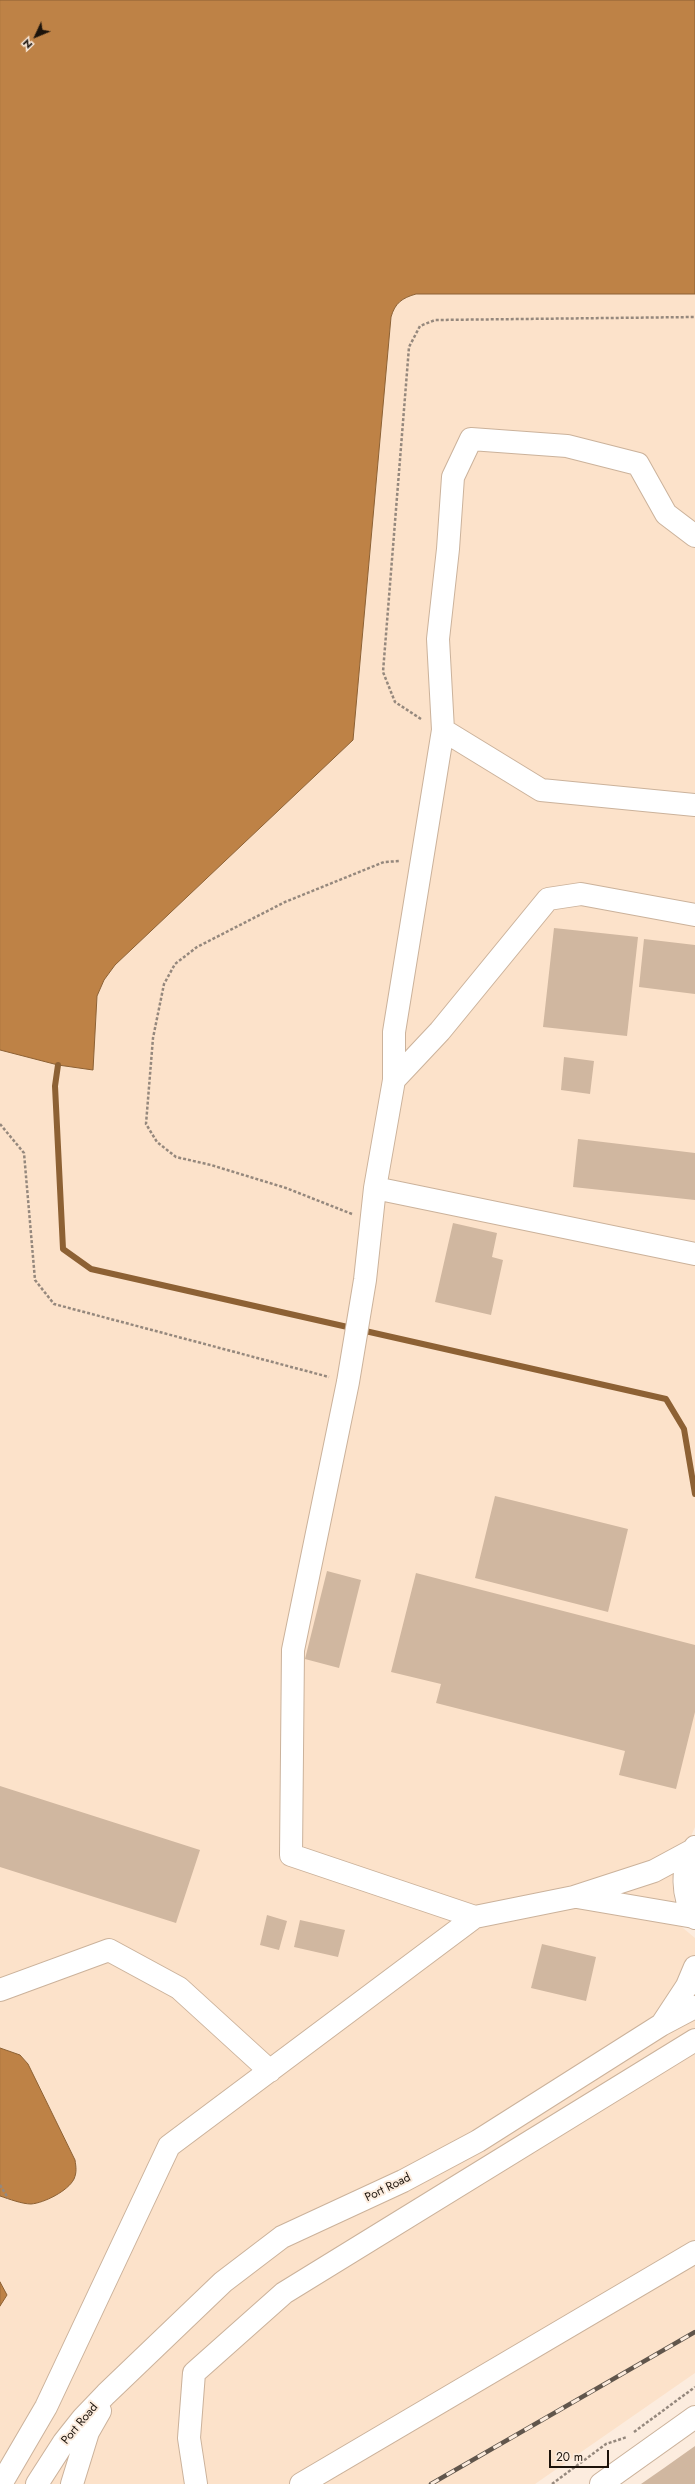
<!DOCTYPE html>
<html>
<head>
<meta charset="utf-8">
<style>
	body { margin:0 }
	#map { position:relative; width:695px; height:2484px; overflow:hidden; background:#fcecde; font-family:Jost,sans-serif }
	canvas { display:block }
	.north { position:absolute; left:16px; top:16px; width:40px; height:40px; -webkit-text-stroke:3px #fcecde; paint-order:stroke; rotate:226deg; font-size:11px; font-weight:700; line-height:16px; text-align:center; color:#1c130b }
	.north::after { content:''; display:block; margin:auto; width:14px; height:18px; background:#1c130b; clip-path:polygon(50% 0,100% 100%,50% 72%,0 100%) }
	.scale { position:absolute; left:549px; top:2450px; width:60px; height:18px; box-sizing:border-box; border:2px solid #1c130b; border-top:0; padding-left:5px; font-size:12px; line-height:14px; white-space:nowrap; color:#1c130b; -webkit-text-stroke:3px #fcecde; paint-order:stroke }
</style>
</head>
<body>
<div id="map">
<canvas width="695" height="2484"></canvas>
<div class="north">N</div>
<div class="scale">20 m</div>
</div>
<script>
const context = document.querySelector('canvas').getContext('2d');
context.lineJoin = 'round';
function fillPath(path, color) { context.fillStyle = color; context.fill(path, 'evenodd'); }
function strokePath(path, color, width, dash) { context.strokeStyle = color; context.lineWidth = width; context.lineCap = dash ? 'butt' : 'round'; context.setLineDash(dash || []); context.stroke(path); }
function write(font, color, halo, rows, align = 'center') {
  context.font = font + ' Jost,sans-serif'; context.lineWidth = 4; context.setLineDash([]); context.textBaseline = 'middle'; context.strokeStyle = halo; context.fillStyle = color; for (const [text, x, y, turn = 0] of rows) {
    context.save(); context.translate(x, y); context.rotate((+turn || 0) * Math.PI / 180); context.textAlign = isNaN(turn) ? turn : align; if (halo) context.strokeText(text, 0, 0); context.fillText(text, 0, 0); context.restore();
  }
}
fillPath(new Path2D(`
	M416,294h279v1533l-23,53 5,43 18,15v435l-160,111h-535v-178l7,-11 -7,-13v-86l30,8 15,-4 31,-29 -1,-11 -47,-96 -8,-9 -20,-7v-998l93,20 4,-74 7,-16 11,-15 238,-225 38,-423 4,-12 11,-8z`), '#fce2ca');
const water = new Path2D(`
	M0,0h695v294h-279c-14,4 -21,9 -25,23l-38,423 -238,225 -11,15 -7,16 -4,74 -35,-5 -58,-15z
	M0,2048l20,7 8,9 47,96c1,7 2,12 -1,19 -6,12 -30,24 -43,25 -9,0 -22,-5 -31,-8z
	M0,2282l7,13 -7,11z`);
fillPath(water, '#be8246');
strokePath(water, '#8d6134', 1);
strokePath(new Path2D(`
	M58,1065l-3,21 8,163 28,20 575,130 18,30 11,65`), '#8d6134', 6);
fillPath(new Path2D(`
	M554,928l84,9 -11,99 -84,-9z
	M644,939l51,6v49l-56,-7z
	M564,1057l30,4 -4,33 -29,-4z
	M578,1139l117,14v47l-122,-13z
	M453,1223l44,10 -5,24 11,3 -12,55 -56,-13z
	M495,1496l133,33 -20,83 -133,-34z
	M327,1571l34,9 -22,88 -34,-9z
	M416,1573l279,72v67l-19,77 -57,-14 6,-24 -189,-48 5,-19 -50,-12z
	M0,1786l200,64 -24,73 -176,-56z
	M267,1915l20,6 -8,29 -19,-5z
	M300,1920l45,10 -7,27 -44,-10z
	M542,1944l54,13 -10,44 -55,-13z
	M695,2446v38h-54l23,-16z`), '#d0b7a0');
const minor = new Path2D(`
	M443,730l98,60 154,15
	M394,1080v-48l49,-302 -5,-91 10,-90 5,-72 18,-38 96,7 71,18 28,50 29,22
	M375,1188l320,66
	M695,1847c-15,20 -13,50 0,71
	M577,1897l117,20
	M475,1917l-184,-62 2,-205 55,-268 17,-102 10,-92 19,-108 46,-49 108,-132 33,-5 114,21
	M0,1990l109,-40 70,38 91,83
	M662,2024l25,-38 8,-19
	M1,2484l45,-77 123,-261 306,-229 99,-20 80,-26 39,-21
	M37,2484l27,-42 19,-24 23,-24 117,-112 59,-45 121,-56 75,-40 183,-116 34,-18
	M72,2484l16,-52 12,-21
	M196,2484l-7,-46 5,-65 90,-80 411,-253
	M301,2484l394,-232
	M601,2484l94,-67`);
strokePath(minor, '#cbb29b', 24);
strokePath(new Path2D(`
	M421,719l-26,-17 -12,-30 26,-325 11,-21 15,-6 260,-3
	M0,1124l24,29 11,127 19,24 275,73
	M352,1214l-66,-26 -75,-23 -35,-8 -19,-15 -11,-18 7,-86 11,-54 11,-20 22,-17 88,-45 99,-40 16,-1
	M0,2185l8,13
	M634,2432l61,-45
	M552,2484l54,-40 21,-7`), '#95887d', 2.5, [3, 2]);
strokePath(minor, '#fff', 22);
const rail = new Path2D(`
	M431,2484l264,-152`);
strokePath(rail, '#61564c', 4.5);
strokePath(rail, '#fcecde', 3, [9]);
write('12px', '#1c130b', '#fcecde', [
	["Port Road",388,2188,-26],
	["Port Road",80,2424,-50]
]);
</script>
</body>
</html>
